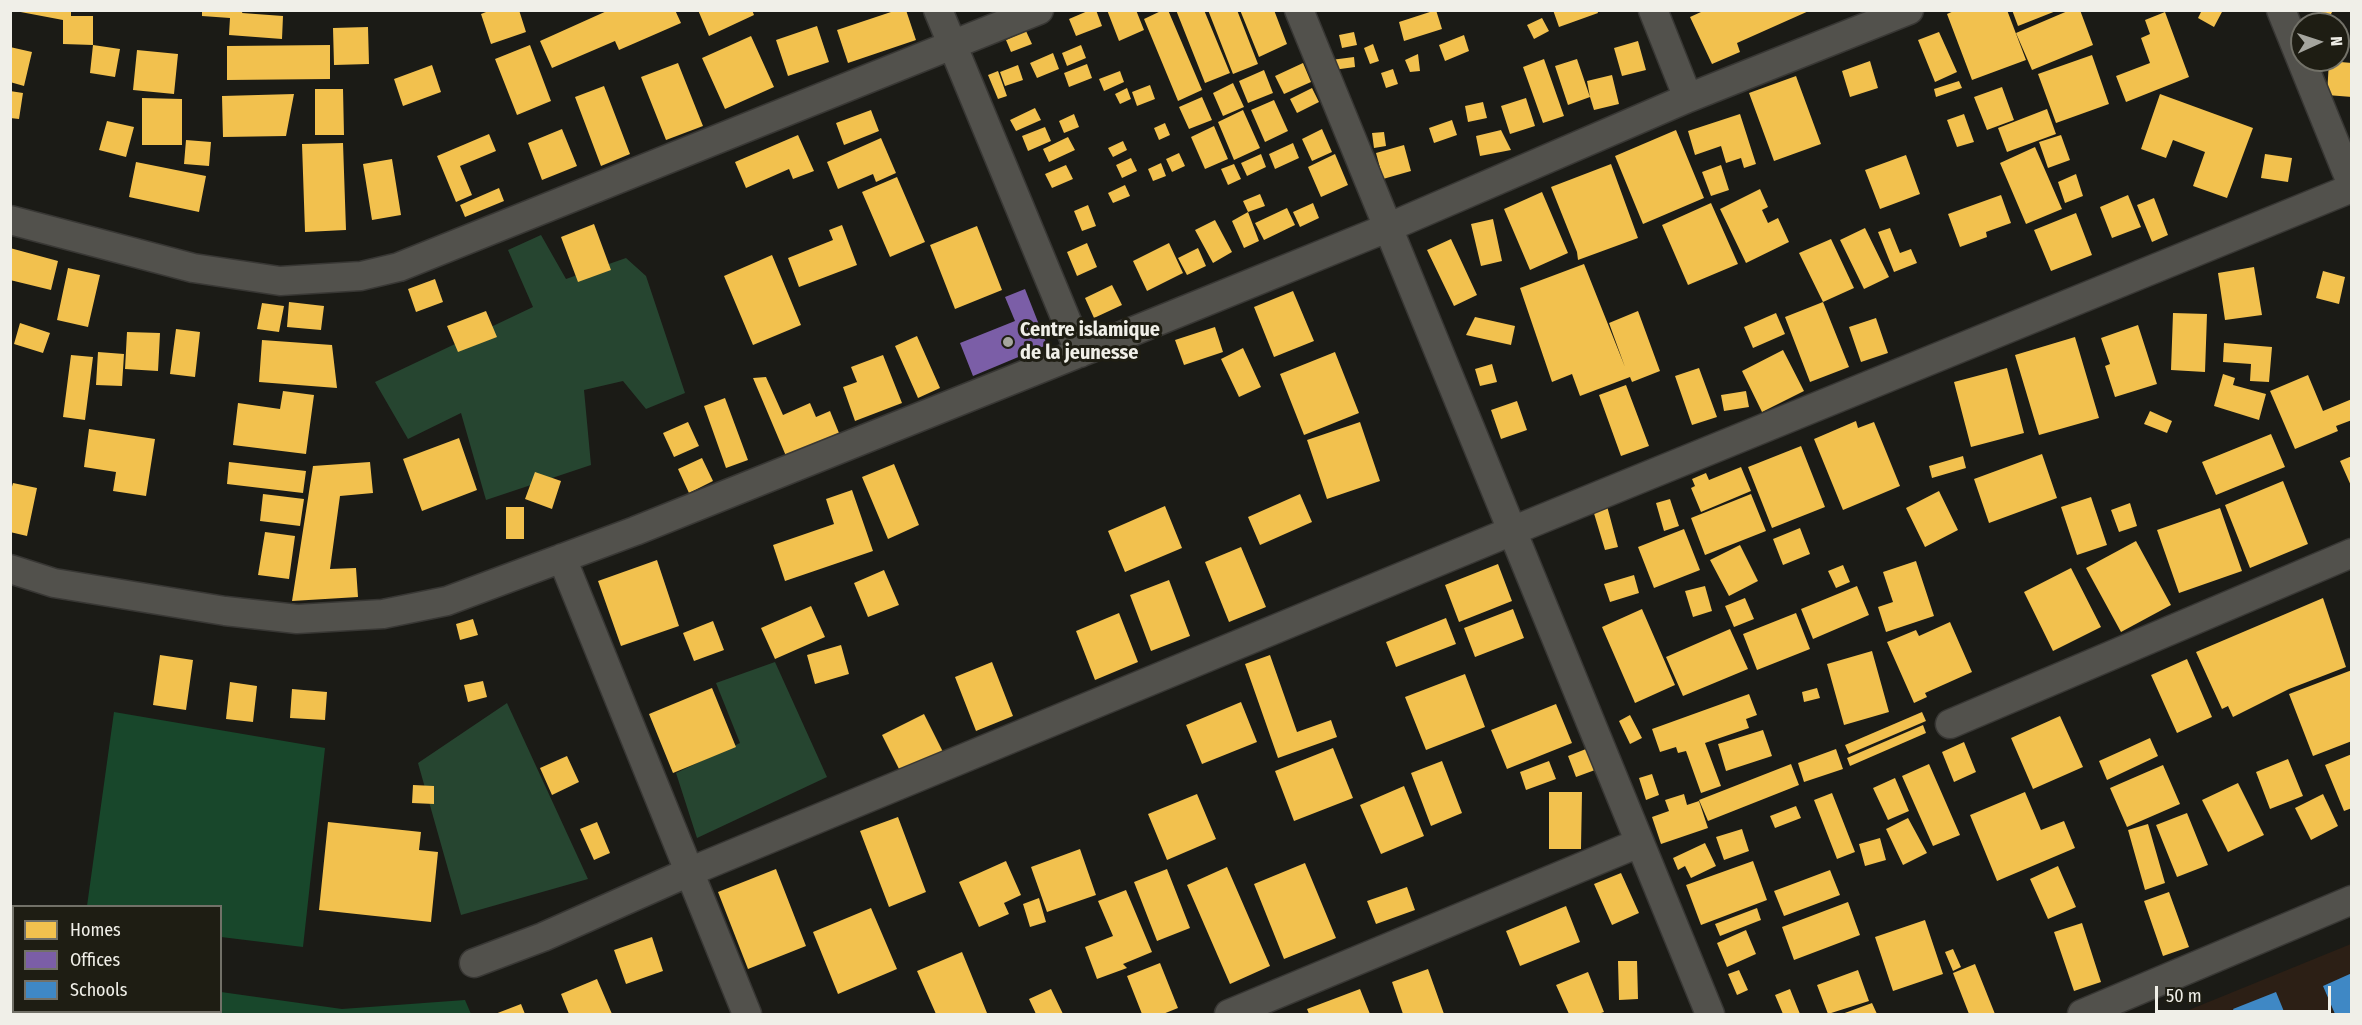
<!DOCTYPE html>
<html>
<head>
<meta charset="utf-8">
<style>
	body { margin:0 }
	#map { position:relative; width:2362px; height:1025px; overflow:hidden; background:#1b1b16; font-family:"Fira Sans Condensed",sans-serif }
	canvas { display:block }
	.frame { position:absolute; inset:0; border:12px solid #f0efe8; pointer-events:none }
	.legend { position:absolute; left:12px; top:905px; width:210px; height:108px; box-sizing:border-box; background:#1e1d13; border:2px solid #727168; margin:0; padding:8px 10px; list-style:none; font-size:18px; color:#f0efe8 }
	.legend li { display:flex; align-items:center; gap:12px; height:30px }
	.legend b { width:30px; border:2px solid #727168 }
	.north { position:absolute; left:2290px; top:12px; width:60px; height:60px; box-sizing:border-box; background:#1e1d13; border:2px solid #727168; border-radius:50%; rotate:87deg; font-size:16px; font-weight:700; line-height:24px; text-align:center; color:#f0efe8 }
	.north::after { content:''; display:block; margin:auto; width:21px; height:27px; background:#a5a59e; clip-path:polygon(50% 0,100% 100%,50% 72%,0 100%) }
	.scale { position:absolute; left:2155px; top:986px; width:176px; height:27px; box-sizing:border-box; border:3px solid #f0efe8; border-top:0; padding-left:8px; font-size:18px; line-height:21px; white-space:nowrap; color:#f0efe8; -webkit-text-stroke:4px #1e1d13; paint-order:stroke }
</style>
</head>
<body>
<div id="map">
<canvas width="2362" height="1025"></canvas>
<div class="frame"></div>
<ul class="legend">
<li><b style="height:16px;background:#f2c14e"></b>Homes</li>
<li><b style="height:16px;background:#7b5ea7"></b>Offices</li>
<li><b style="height:16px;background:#3f88c5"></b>Schools</li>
</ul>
<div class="north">N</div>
<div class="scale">50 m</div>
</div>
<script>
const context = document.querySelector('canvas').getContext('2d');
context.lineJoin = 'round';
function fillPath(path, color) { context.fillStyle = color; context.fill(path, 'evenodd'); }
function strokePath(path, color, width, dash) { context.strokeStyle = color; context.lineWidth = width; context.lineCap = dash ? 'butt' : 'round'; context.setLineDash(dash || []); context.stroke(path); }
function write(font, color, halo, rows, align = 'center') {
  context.font = font + ' "Fira Sans Condensed",sans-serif'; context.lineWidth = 6; context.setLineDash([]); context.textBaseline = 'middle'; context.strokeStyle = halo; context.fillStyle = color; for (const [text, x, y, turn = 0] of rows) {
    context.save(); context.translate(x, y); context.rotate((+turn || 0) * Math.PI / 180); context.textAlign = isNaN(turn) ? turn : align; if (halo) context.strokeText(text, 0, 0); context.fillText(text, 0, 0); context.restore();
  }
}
fillPath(new Path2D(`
	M2351,944v70h-172z`), '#2c1f15');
fillPath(new Path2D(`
	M541,235l25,44 60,-21 20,18 39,117 -39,16 -23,-28 -39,9 7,75 -105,35 -25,-87 -53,26 -33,-57 158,-75 -25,-57z
	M775,662l52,115 -130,61 -21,-65 64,-30 -24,-60z
	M507,703l81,176 -127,36 -43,-152z`), '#264530');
fillPath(new Path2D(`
	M114,712l211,36 -22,199 -82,-10 -1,-31h-133z
	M11,945l3,1v66h206l1,-20 121,17 123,-9 6,14h-460z`), '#18472b');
fillPath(new Path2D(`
	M10,10h61v6h22v29l-30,-1v-24z
	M202,10h41l-1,3 41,3 -1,23 -53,-4 1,-17 -28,-2z
	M491,10h28l7,22 -35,12 -10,-30z
	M609,10h66l6,13 -62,27 -4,-9 -63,27 -12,-27z
	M698,10h54l2,5 -45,21z
	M897,10h9l10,30 -68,23 -11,-33z
	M1090,10h6l6,16 -26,10 -7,-17z
	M1107,10h29l8,20 -25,11z
	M1163,10h5l34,80 -24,11 -34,-82z
	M1176,10h28l26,63 -25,10z
	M1208,10h29l21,54 -25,10z
	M1240,10h34l13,34 -28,13z
	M1436,10l6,19 -38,12 -5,-19z
	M1553,10h44l1,3 -39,14z
	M1700,10h111l-74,33 3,9 -28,12 -22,-47 11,-5z
	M1956,10h51l19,50 -54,20 -25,-66z
	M2012,10h44v1l-38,15z
	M2070,10h10l13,35 -61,25 -16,-37z
	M2202,10h21l-9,17 -16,-9z
	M2321,10h12l-7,14 -10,-3z
	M2165,12l24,65 -63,25 -10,-26 34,-13 -9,-25 9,-4 -5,-14z
	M1542,18l7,13 -15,8 -7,-14z
	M817,26l12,36 -41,14 -12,-36z
	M368,27l1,37 -35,1 -1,-37z
	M1026,31l6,13 -21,8 -5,-12z
	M1354,32l3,13 -15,3 -3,-13z
	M1939,32l18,40 -22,10 -17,-42z
	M1464,35l5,16 -24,10 -6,-16z
	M751,36l23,51 -49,22 -23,-51z
	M1638,41l8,29 -24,6 -8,-28z
	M1373,44l6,17 -9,3 -6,-16z
	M93,45l27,4 -5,28 -25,-4z
	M330,45v34l-103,1v-34z
	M530,45l21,56 -34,14 -22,-56z
	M1081,45l5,13 -19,8 -5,-13z
	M10,47l22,5 -8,34 -14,-4z
	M137,50l41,4 -4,40 -41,-4z
	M1053,53l6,16 -22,9 -7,-15z
	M1418,54l2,17 -10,1 -5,-12z
	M2092,55l17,49 -53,19 -18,-49z
	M1354,57l1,10 -22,3 -2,-10z
	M1544,59l20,57 -21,7 -20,-56z
	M1577,59l13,38 -3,-16 25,-6 7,29 -25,6 -4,-13 -22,8 -13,-39z
	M1870,61l8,27 -28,9 -8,-26z
	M2329,61l23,2v34l-25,-2z
	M678,63l25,63 -37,14 -25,-63z
	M1303,63l8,19 -27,12 -9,-18z
	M1087,64l5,14 -23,9 -5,-14z
	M432,65l9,27 -38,14 -9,-27z
	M1018,65l5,15 -18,6 -5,-14z
	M1393,69l5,15 -12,4 -5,-15z
	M1264,70l9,23 -25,10 -9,-22z
	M998,71l9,25 -9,3 -10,-24z
	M1120,71l4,11 -20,9 -5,-12z
	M1796,76l25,68 -47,17 -25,-68z
	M1959,81l3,7 -26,9 -2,-8z
	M1233,83l11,24 -21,9 -10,-23z
	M1150,85l5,14 -18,7 -5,-14z
	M604,86l26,68 -29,12 -26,-69z
	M2002,87l12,33 -27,10 -13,-33z
	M1127,88l4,11 -11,5 -5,-10z
	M1312,88l7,14 -22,11 -7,-14z
	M315,89h28l1,46h-29z
	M10,91l13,2 -4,26 -9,-1z
	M294,94l-8,42 -63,1 -1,-41z
	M2160,94l93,34 -26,70 -34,-12 12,-34 -32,-12 -7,18 -25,-9z
	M1202,97l10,23 -23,9 -10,-22z
	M142,98l40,1v46h-40z
	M1526,98l9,28 -25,8 -9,-28z
	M1274,100l14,31 -23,11 -14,-32z
	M1483,102l4,16 -19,4 -3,-16z
	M1035,108l6,12 -25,11 -6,-11z
	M2047,109l9,25 -49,18 -9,-24z
	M871,110l8,21 -35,14 -8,-22z
	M1243,110l17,38 -26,12 -16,-38z
	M1074,114l5,13 -15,6 -5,-12z
	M1740,114l16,50 -12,4 -3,-10 -15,5 -5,-17 -26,9 -7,-24z
	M1964,114l10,28 -17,5 -10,-27z
	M1452,120l5,15 -23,8 -5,-15z
	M107,121l27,6 -8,30 -27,-7z
	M1165,123l5,12 -11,5 -5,-12z
	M1214,126l14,33 -23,10 -14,-32z
	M1045,127l6,14 -23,10 -6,-15z
	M562,129l15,37 -35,14 -14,-37z
	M1322,129l10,23 -20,9 -10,-22z
	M1501,130l10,20 -31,6 -4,-20z
	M1676,130l28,68 -61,26 -28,-68z
	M1384,132l2,14 -12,2 -2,-15z
	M489,134l7,17 -36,15 12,29 -16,7 -19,-46z
	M798,135l16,36 -21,8 -4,-10 -43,19 -11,-26z
	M2061,135l9,25 -22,8 -9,-26z
	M1068,137l7,13 -26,12 -6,-13z
	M881,138l15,35 -20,9 -3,-8 -35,15 -11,-27z
	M186,140l25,2 -2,24 -25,-2z
	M1123,141l4,9 -14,7 -5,-9z
	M343,143l3,87 -41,2 -3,-88z
	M1293,143l6,15 -24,11 -6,-15z
	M1404,145l7,26 -28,8 -7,-26z
	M2035,147l27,62 -36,15 -26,-61z
	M1179,153l6,13 -13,6 -6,-13z
	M1261,154l5,13 -19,9 -6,-13z
	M1335,154l13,31 -27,12 -13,-30z
	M2265,154l27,4 -4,24 -27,-4z
	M1906,155l14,39 -40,15 -15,-39z
	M1131,158l6,13 -15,7 -6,-13z
	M392,159l9,56 -29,5 -9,-56z
	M136,162l70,14 -7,36 -70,-15z
	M1161,163l5,13 -13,5 -5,-12z
	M1234,164l7,15 -13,6 -7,-16z
	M1611,164l27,74 -60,22 -1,-8 -26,-65z
	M1066,165l7,14 -21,9 -7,-14z
	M1721,165l8,25 -18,6 -9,-24z
	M2076,174l7,22 -18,7 -7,-21z
	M897,177l28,65 -35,15 -28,-65z
	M1125,185l5,11 -17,7 -5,-10z
	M499,188l5,13 -39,16 -5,-12z
	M1760,189l8,18 -6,3 6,13 10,-5 11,24 -43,21 -26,-54z
	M1542,192l26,61 -38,17 -26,-61z
	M1260,194l5,12 -17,6 11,29 -15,7 -12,-27 16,-9 -5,-11z
	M2001,195l10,28 -25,9 1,5 -27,10 -12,-33z
	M2128,195l13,32 -29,11 -12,-31z
	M2154,198l14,37 -16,7 -15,-37z
	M1313,203l6,15 -19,9 -7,-15z
	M1711,203l27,61 -50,21 -26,-60z
	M1088,205l8,21 -14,5 -8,-20z
	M1287,208l8,17 -31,15 -9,-17z
	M2076,213l16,42 -41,16 -17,-41z
	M1493,219l9,42 -21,5 -10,-42z
	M1215,220l17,32 -19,11 -18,-33z
	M594,224l17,46 -33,12 -17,-45z
	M842,225l15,40 -58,22 -11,-29 45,-18 -4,-10z
	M977,226l25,64 -47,19 -25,-64z
	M1865,228l24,49 -25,12 -24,-49z
	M1890,228l10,25 11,-4 6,14 -23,9 -16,-40z
	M1451,239l26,56 -23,11 -27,-56z
	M1831,239l23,49 -31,14 -24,-49z
	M1087,243l10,24 -20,9 -10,-24z
	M1169,243l14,30 -36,18 -14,-30z
	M10,248l48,13 -7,29 -41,-10z
	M1198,248l8,18 -19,9 -9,-17z
	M772,255l29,70 -48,20 -29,-69z
	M1584,264l41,103 -16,-44 29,-12 22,60 -28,11 -2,-5 -50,19 -8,-22 -20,8 -32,-94z
	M2254,267l8,48 -37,5 -7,-47z
	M68,268l32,7 -12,52 -31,-7z
	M2323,271l22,6 -6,27 -23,-6z
	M435,279l8,23 -27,10 -8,-23z
	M1112,285l10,20 -28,13 -9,-20z
	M1293,291l21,50 -40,16 -20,-50z
	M289,302l35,4 -3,24 -34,-3z
	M1823,302l26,65 -39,15 -25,-65z
	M262,303l22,3 -5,26 -22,-3z
	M486,311l11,26 -39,15 -11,-26z
	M1776,313l9,21 -32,14 -9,-21z
	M2173,313l34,1 -2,58 -34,-2z
	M1475,317l40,9 -4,19 -45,-10z
	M1876,318l12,35 -27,9 -12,-35z
	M20,323l30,10 -7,20 -29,-9z
	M2138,325l19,59 -42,13 -10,-31 5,-2 -9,-26z
	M1215,327l8,25 -39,13 -9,-25z
	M176,329l24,3 -5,45 -25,-3z
	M127,332l33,1 -2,38 -33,-2z
	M917,336l23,52 -22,10 -23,-52z
	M2075,337l24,81 -60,17 -24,-80z
	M262,340l70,5 5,43 -78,-6z
	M2224,343l48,4 -3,35 -19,-1 1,-17 -28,-2z
	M1243,348l18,39 -22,10 -18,-38z
	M1783,350l21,41 -42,21 -20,-41z
	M98,352l26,2 -2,32 -26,-1z
	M1335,352l24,61 -55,22 -24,-61z
	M71,355l22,2 -8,63 -22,-3z
	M883,355l19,48 -47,18 -12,-34 14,-5 -6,-15z
	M1492,364l5,18 -17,4 -5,-17z
	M1699,368l18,49 -25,8 -17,-49z
	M2007,368l17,65 -53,14 -17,-65z
	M2223,374l12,4 -2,7 33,9 -7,26 -45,-14z
	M2308,375l15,36 29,-12v21l-16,6 2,5 -43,18 -25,-58z
	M766,377l17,38 27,-12 6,14 14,-6 9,22 -53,23 -33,-78z
	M1626,385l23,61 -28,10 -22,-61z
	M283,391l31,4 -8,59 -73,-9 5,-42 42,6z
	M1746,391l3,16 -25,4 -3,-16z
	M725,398l23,62 -22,8 -22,-62z
	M1517,401l10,29 -26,9 -10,-29z
	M2150,411l22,10 -5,12 -23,-9z
	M1856,421l2,7 16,-6 26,64 -57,24 -29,-71z
	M688,422l11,24 -25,11 -11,-24z
	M1360,422l20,59 -53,18 -20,-59z
	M89,429l66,10 -9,57 -33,-5 3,-19 -32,-5z
	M2271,434l14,33 -69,28 -14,-33z
	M459,438l18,52 -55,21 -19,-52z
	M1801,446l24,61 -53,21 -24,-61z
	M2042,454l15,44 -68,25 -15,-44z
	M1963,456l3,12 -34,10 -3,-12z
	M2352,456v32l-12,-27z
	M702,458l11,23 -24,12 -11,-24z
	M229,462l77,9 -3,22 -76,-9z
	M370,462l3,31 -33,3 -10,73 26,-1 2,29 -66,4 21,-135z
	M894,464l25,61 -31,14 -26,-62z
	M1741,467l10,24 -50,21 -10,-24 4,-2 -3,-7 14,-6 3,7z
	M535,472l26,9 -9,28 -27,-10z
	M2283,481l25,63 -58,24 -25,-63z
	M13,483l24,5 -10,48 -17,-4v-38z
	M852,490l21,61 -88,30 -12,-36 61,-21 -8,-25z
	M1939,491l19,39 -33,17 -19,-39z
	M263,494l41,5 -4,27 -40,-5z
	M1300,494l12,28 -52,23 -12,-28z
	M1751,494l15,37 -61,24 -14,-37z
	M2091,497l16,48 -30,10 -16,-48z
	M1670,499l9,27 -15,5 -8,-28z
	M2130,503l7,23 -18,6 -8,-22z
	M1165,506l17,42 -57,24 -17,-41z
	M1607,506l11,41 -13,3 -12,-40z
	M506,507h18v32h-18z
	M2220,508l22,63 -63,22 -22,-63z
	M1800,528l10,26 -27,11 -10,-26z
	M1684,529l16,41 -46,18 -16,-41z
	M265,532l30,4 -6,43 -31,-4z
	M2136,541l35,64 -50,27 -35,-64z
	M1740,545l18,36 -29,15 -19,-36z
	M1241,547l25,60 -37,15 -24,-60z
	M657,560l22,66 -58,20 -23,-65z
	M1916,561l18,55 -48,16 -8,-25 15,-5 -10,-30z
	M1498,564l14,37 -53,21 -14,-37z
	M1843,565l7,17 -14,6 -8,-17z
	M2071,568l30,59 -48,24 -29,-59z
	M884,570l15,35 -31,12 -14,-34z
	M1634,575l5,18 -29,9 -6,-18z
	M1169,580l21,56 -39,15 -21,-56z
	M1705,586l7,25 -19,6 -8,-26z
	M1857,586l12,29 -56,24 -12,-30z
	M1745,598l9,21 -20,8 -9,-21z
	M2323,598l23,69 -57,22 -56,28 -5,-11 -6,3 -26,-57z
	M811,606l14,31 -50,22 -14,-31z
	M1513,609l11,29 -49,19 -11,-29z
	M1642,609l33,76 -40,18 -33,-76z
	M1119,613l19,49 -43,18 -19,-49z
	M1796,613l14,36 -53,21 -14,-36z
	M1446,618l10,26 -60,23 -10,-25z
	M473,619l5,16 -18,5 -4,-16z
	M713,621l11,29 -30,11 -11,-28z
	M1950,622l22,50 -47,21 2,4 -13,6 -27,-61 29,-12 3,6z
	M1730,629l18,40 -65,27 -17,-39z
	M841,645l8,29 -34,10 -8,-29z
	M1872,651l17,61 -45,13 -17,-61z
	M160,655l33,5 -7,50 -33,-5z
	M1270,655l27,77 34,-12 6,17 -59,21 -33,-94z
	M2187,659l25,58 -35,16 -26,-58z
	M992,662l21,54 -37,15 -21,-54z
	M2352,670v71l-39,15 -24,-62z
	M1465,674l20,53 -59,23 -21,-53z
	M483,681l4,16 -19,5 -4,-17z
	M230,682l27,4 -4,36 -27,-3z
	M712,688l24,59 -63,26 -24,-59z
	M1817,688l3,10 -16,4 -2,-10z
	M292,689l35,3 -2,28 -35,-2z
	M1749,694l8,21 -11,4 3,9 -44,15 16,43 -20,7 -15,-42 -8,2 -2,-6 -16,5 -8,-23z
	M1241,702l16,40 -55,22 -16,-39z
	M1556,704l16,39 -65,26 -16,-39z
	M1922,712l4,9 -77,33 -4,-9z
	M924,714l23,46 -42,21 -23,-46z
	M1630,715l12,23 -12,6 -11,-23z
	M2060,716l23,51 -50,22 -22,-51z
	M1923,725l3,8 -76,33 -3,-8z
	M1763,730l9,26 -46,15 -8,-27z
	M2150,738l8,18 -51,24 -8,-19z
	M1964,742l12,30 -22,10 -12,-30z
	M1333,748l20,50 -59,23 -19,-50z
	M1586,749l9,21 -19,7 -8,-21z
	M1836,749l7,20 -39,13 -6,-19z
	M2352,754v54l-8,3 -19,-46z
	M567,756l12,26 -27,13 -12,-27z
	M2288,759l15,37 -33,13 -14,-37z
	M1442,761l20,52 -31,13 -20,-53z
	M1549,761l7,18 -30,11 -6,-18z
	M1791,764l8,21 -91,36 -9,-21z
	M1929,764l31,71 -27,11 -31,-70z
	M2163,765l17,39 -53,23 -17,-39z
	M1652,774l7,21 -13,5 -7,-22z
	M1895,778l14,33 -21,9 -15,-32z
	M2238,783l26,52 -36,17 -26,-52z
	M413,785l21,1v18l-22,-1z
	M1404,786l20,50 -43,18 -21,-49z
	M1549,792h33l-1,57h-32z
	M2025,792l16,38 23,-9 11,27 -78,33 -27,-66z
	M1832,793l23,59 -18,7 -23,-59z
	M1197,794l19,45 -49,21 -19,-46z
	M1684,794l3,11 12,-4 9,27 -47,16 -9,-27 17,-6 -4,-11z
	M2323,794l15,32 -27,14 -16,-32z
	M1796,806l5,12 -26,10 -5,-12z
	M2187,813l21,52 -31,12 -21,-52z
	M898,817l28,75 -37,15 -29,-76z
	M1908,818l19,35 -24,12 -17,-36z
	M328,822l93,10 -2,18 19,2 -7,70 -112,-12z
	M597,822l13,31 -16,7 -14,-31z
	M2148,824l17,59 -20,7 -17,-60z
	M1742,829l7,22 -25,9 -8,-23z
	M1880,838l6,22 -21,6 -6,-22z
	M1705,843l11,23 -25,12 -6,-12 -7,4 -5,-12z
	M1080,849l16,46 -49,17 -16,-45z
	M1006,861l15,34 -17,8 5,11 -30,13 -20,-45z
	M1753,861l14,39 -66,25 -15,-40z
	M1305,863l31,75 -52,21 -30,-75z
	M2058,866l18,41 -28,12 -18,-40z
	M1227,867l43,99 -40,18 -43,-99z
	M776,869l30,77 -58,23 -30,-77z
	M1167,869l23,59 -33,13 -23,-59z
	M1830,870l10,25 -56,21 -10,-25z
	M1621,873l18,40 -27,12 -18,-41z
	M1407,887l8,23 -39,14 -9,-23z
	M1126,890l26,62 -29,12 4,4 -30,11 -12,-32 28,-11 -15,-35z
	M2169,892l20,55 -26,9 -19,-55z
	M1039,898l7,24 -16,5 -7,-23z
	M1848,902l12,33 -66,25 -12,-33z
	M1566,906l14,36 -60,24 -14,-35z
	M871,908l26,61 -59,25 -25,-62z
	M1757,908l4,12 -41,16 -5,-12z
	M1925,920l18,54 -50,17 -18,-54z
	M2082,923l19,59 -27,9 -20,-59z
	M1746,930l10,24 -29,13 -10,-24z
	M652,937l11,34 -37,13 -12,-34z
	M1953,949l8,18 -8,4 -8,-19z
	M962,952l25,61 -4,1h-47l-19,-43z
	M1618,961h19l1,38 -19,1z
	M1160,963l18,45 -15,6h-21l-15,-38z
	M1975,964l20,50h-26l-16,-41z
	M1428,969l16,45h-41l-11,-32z
	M1739,970l9,20 -11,5 -9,-21z
	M1858,970l11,31 -41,13 -11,-29z
	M1588,972l16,40 -6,2h-29l-13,-29z
	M597,979l15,35h-43l-8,-20z
	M1051,989l12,25h-27l-7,-15z
	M1360,989l10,25h-61l-2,-5z
	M1790,989l10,25h-17l-8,-19z
	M1872,1003l5,11h-35z
	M521,1004l4,10h-30z`), '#f2c14e');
fillPath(new Path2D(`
	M1025,289l22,56 -74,31 -13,-33 55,-22 -10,-24z`), '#7b5ea7');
fillPath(new Path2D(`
	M2352,973v41h-17l-12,-28z
	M2276,992l9,22h-50l-2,-5z`), '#3f88c5');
const street = new Path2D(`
	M938,10l142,343
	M1299,10l411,1004
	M1653,10l35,88
	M2281,10l71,175
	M10,220l183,48 87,13 81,-5 38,-9 640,-257
	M562,558l185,456
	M10,569l44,14 171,28 72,8 86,-5 64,-13 188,-70 469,-188 283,-115 301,-130 221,-88
	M1950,724l402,-171
	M474,963l69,-26 146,-65 823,-341 840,-343
	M1229,1014l410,-171
	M2082,1014l270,-114`);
strokePath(street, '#383734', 31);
strokePath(street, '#52514c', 28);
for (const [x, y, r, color] of [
	[1008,342,6,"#a5a59e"]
]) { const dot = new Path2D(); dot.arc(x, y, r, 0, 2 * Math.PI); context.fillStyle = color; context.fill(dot); strokePath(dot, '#1e1d13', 2); }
write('bold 20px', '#f0efe8', '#1e1d13', [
	["Centre islamique",1020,330],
	["de la jeunesse",1020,353]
], 'left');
</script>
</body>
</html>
